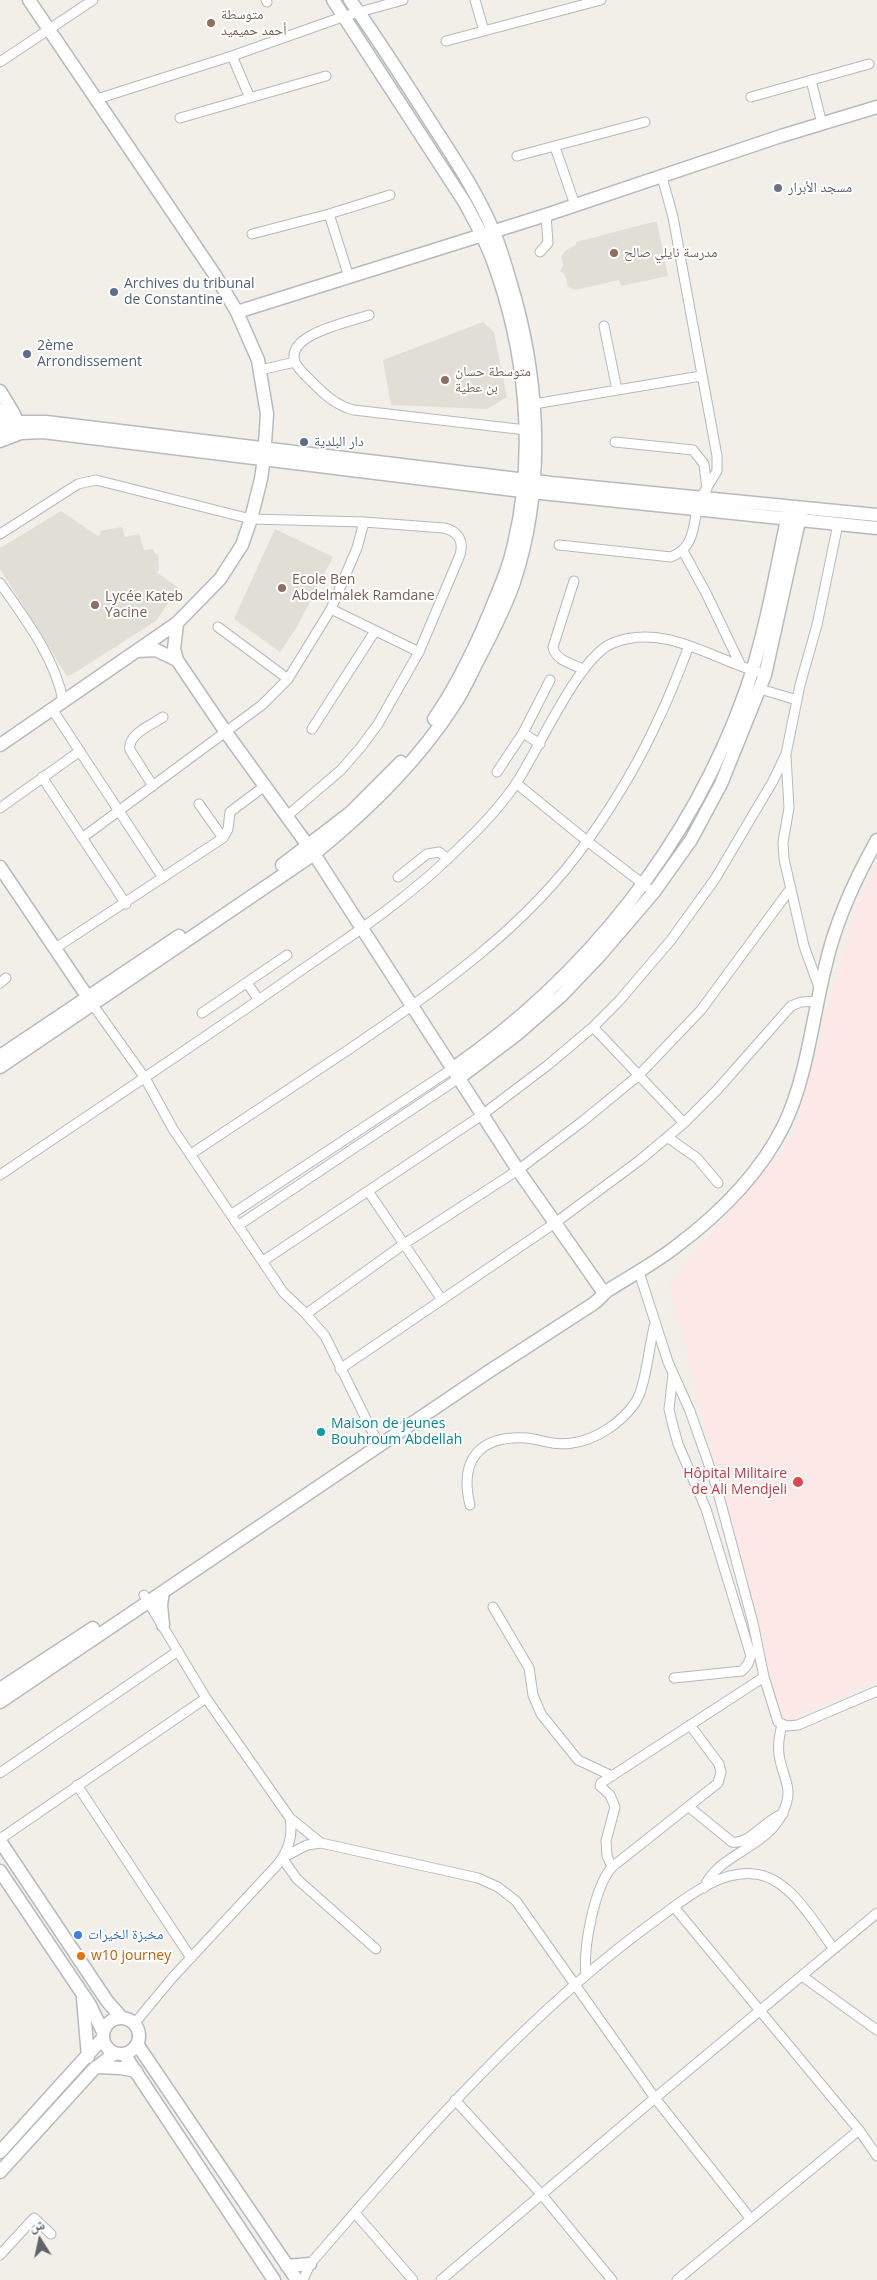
<!DOCTYPE html>
<html>
<head>
<meta charset="utf-8">
<style>
	body { margin:0 }
	#map { position:relative; width:877px; height:2280px; overflow:hidden; background:#f1efe8; font-family:"Open Sans","Noto Naskh Arabic",sans-serif }
	canvas { display:block }
	.north { position:absolute; left:15px; top:2215px; width:50px; height:50px; -webkit-text-stroke:4px #fff; paint-order:stroke; rotate:350deg; font-size:14px; font-weight:700; line-height:20px; text-align:center; color:#5f6368 }
	.north::after { content:''; display:block; margin:auto; width:18px; height:22px; background:#5f6368; clip-path:polygon(50% 0,100% 100%,50% 72%,0 100%) }
</style>
</head>
<body>
<div id="map">
<canvas width="877" height="2280"></canvas>
<div class="north">ش</div>
</div>
<script>
const context = document.querySelector('canvas').getContext('2d');
context.lineJoin = 'round';
function fillPath(path, color) { context.fillStyle = color; context.fill(path, 'evenodd'); }
function strokePath(path, color, width, dash) { context.strokeStyle = color; context.lineWidth = width; context.lineCap = dash ? 'butt' : 'round'; context.setLineDash(dash || []); context.stroke(path); }
function write(font, color, halo, rows, align = 'center') {
  context.font = font + ' "Open Sans","Noto Naskh Arabic",sans-serif'; context.lineWidth = 4; context.setLineDash([]); context.textBaseline = 'middle'; context.strokeStyle = halo; context.fillStyle = color; for (const [text, x, y, turn = 0] of rows) {
    context.save(); context.translate(x, y); context.rotate((+turn || 0) * Math.PI / 180); context.textAlign = isNaN(turn) ? turn : align; if (halo) context.strokeText(text, 0, 0); context.fillText(text, 0, 0); context.restore();
  }
}
fillPath(new Path2D(`
	M653,222h4l11,54 -47,10 -2,-6 -44,10 -7,-3 -3,-12 -5,-4 3,-6 -2,-8 5,-7 10,-5v-3z
	M483,322l11,10 13,65 -20,12 -96,-4 -8,-45z
	M61,511l37,25 3,-2 -1,-3 22,-4 3,10 14,-3 5,16 9,-1 2,5h3l1,17 -3,1 23,16 -23,33 -85,54 -4,1 -67,-107v-21z
	M275,529l58,28 -36,70 -17,25 -46,-33z`), '#e1ded6');
fillPath(new Path2D(`
	M877,862v818l-96,44 -112,-440 123,-146 66,-238z`), '#fce8e6');
const street = new Path2D(`
	M266,0l1,2
	M475,0l9,31
	M446,41l155,-41
	M232,56l18,42
	M0,62l93,-62
	M811,80l11,44
	M751,97l118,-33
	M97,99l135,-43 113,-40 58,-16
	M180,118l146,-42
	M555,147l20,58
	M517,156l128,-34
	M662,177l11,40 44,239v15l-16,26
	M329,214l20,63
	M252,234l77,-20 61,-19
	M540,252l8,-9 -2,-28
	M369,315c-19,7 -84,19 -74,47 3,7 10,13 15,18 13,13 26,26 44,30l172,20
	M604,326l13,64
	M260,370l35,-8
	M534,404l167,-28
	M615,442l78,8 11,14 3,25
	M0,534l78,-50 18,-4 155,39 113,3 80,6c14,3 20,13 16,27l-41,97 -41,72 -17,23 -20,23 -54,46
	M559,545l112,12c22,-9 22,-27 26,-48
	M683,551l23,42 35,73
	M574,581l-21,66c2,13 19,17 30,22
	M0,583c25,36 54,73 63,117
	M331,609l88,43
	M218,627l70,52
	M760,689l37,11
	M52,709l111,169
	M312,729l63,-98
	M523,733l27,-53
	M786,757l3,51 -6,34 1,17 20,87 16,44
	M497,772l26,-39 17,11
	M42,777l84,127
	M516,783l71,58 60,46
	M153,786l-23,-36c-3,-16 22,-25 33,-33
	M199,804l24,34
	M0,808l80,-57
	M82,838l180,-133 26,-26 43,-70 26,-61 7,-26
	M398,877l29,-23 12,-2 9,7
	M54,949l169,-111 5,-9 2,-17 36,-27
	M0,983l6,-5
	M247,983l12,17
	M93,1005l52,73 28,51 110,163 23,22 19,22 50,101
	M202,1013l85,-58
	M593,1027l91,96
	M667,1137l30,21 21,25
	M191,1154c51,-34 103,-68 154,-102 88,-60 181,-123 243,-212 27,-38 51,-78 70,-120 12,-24 21,-49 31,-74
	M0,1175c100,-68 201,-134 300,-204 57,-39 113,-76 162,-126 20,-19 39,-39 55,-63 22,-33 62,-126 96,-139 50,-20 98,15 145,29
	M368,1191l74,109
	M232,1214l220,-145
	M239,1225l220,-147
	M263,1261l219,-146 66,-50 45,-38 26,-26 52,-61 44,-61 58,-98 13,-27 14,-69 17,-60 21,-101
	M639,1272l29,90 22,49 26,74 37,138 11,54 14,45 9,4 11,-1 79,-34
	M306,1314l98,-70 114,-74 65,-49 56,-46 62,-65 90,-122
	M340,1369l215,-146 85,-63 44,-37 33,-33 74,-84 10,-4 16,-1
	M673,1374l-4,35 4,17 5,18 28,65 45,147 -3,8 -6,7 -68,7
	M470,1505c-11,-45 9,-70 57,-67 16,2 29,8 45,5 24,-3 49,-20 63,-40 11,-16 14,-59 20,-80
	M493,1607l36,61 4,27 8,19 37,46 34,16
	M0,1773l178,-122
	M77,1785l114,173
	M689,1807l43,35c18,3 33,-23 51,-28
	M290,1818l31,25 157,35 20,9 18,14 139,197 95,120
	M0,1839l206,-141
	M321,1843l-14,2 -25,13 15,21 79,70
	M612,1867l-5,-11 -1,-15 9,-34 -5,-12 -10,-9 1,-3 163,-106
	M704,1888c14,-35 63,-39 79,-76 11,-23 1,-32 -3,-52 -3,-12 -1,-24 2,-35
	M674,1907l185,223 18,26
	M586,1975c-3,-27 8,-87 26,-108l106,-84 3,-11 -2,-8 -29,-39
	M802,1976l75,54
	M134,2024l39,-47 105,-113c11,-15 15,-28 12,-46l-84,-120 -62,-103
	M455,2100l87,95 70,85
	M355,2213l58,67
	M0,2255l34,-37 17,16
	M303,2280l7,-16c108,-124 216,-251 350,-347 26,-19 60,-47 94,-43 36,3 60,49 80,75
	M441,2280l214,-182 222,-185
	M677,2280l182,-150`);
const secondary = new Path2D(`
	M333,0l132,203c10,19 21,38 28,58 33,89 43,191 21,283 -6,28 -19,55 -30,82 -14,32 -30,64 -50,93
	M237,312l309,-97 235,-79 96,-29
	M0,391l14,23 6,16
	M0,410l9,23
	M0,430l22,-8h24l505,61 326,32
	M0,441l21,-8 22,-1 479,59 355,37
	M177,623l-3,26 3,11 48,71 89,123 204,316 86,123
	M137,651l19,-1 21,10
	M0,745l177,-122 43,-44 22,-34 9,-26 10,-40 3,-21 3,-44 -9,-54 -21,-48 -22,-37 -186,-275
	M282,865l68,-52 51,-51
	M0,867l91,135
	M0,1056l179,-120
	M0,1067l314,-213c53,-43 103,-91 140,-149 9,-13 16,-29 23,-43 13,-25 28,-53 37,-80 30,-91 26,-193 1,-284 -7,-23 -13,-48 -23,-70 -18,-42 -45,-80 -69,-118 -24,-37 -47,-74 -73,-110
	M452,1069c134,-93 239,-224 294,-379 20,-58 30,-120 43,-180
	M459,1078l57,-43 45,-39 40,-42 53,-62 37,-52 30,-56 44,-109 36,-163
	M163,1592l-2,13 2,20
	M0,1689l93,-61
	M0,1702l488,-330 105,-68c6,-4 9,-9 14,-13 22,-14 46,-27 67,-43 43,-32 86,-74 110,-123 23,-48 28,-105 41,-157 10,-46 29,-87 52,-128
	M0,1841l107,160 15,17
	M0,1871l90,134 13,27
	M83,1998l5,59
	M103 2036a18 18 0 1 1 36 0a18 18 0 1 1-36 0Z
	M137,2044l160,236
	M124,2054l150,226
	M96,2067l25,1 15,3
	M0,2152l103,-114
	M0,2172l93,-102 22,-17
	M287,2266l23,-2`);
strokePath(street, '#b5b8bc', 11);
strokePath(secondary, '#b6babf', 15);
strokePath(street, '#fff', 9);
strokePath(secondary, '#fff', 12);
for (const [x, y, r, color] of [
	[211,23,5,"#8d6e63"],
	[778,188,5,"#6b7280"],
	[614,253,5,"#8d6e63"],
	[114,292,5,"#5c6f8a"],
	[27,354,5,"#5c6f8a"],
	[445,380,5,"#8d6e63"],
	[304,442,5,"#5c6f8a"],
	[282,588,5,"#8d6e63"],
	[95,605,5,"#8d6e63"],
	[321,1432,5,"#0f9aa8"],
	[798,1482,6,"#e0444e"],
	[78,1935,5,"#3f7fe0"],
	[81,1956,5,"#e8710a"]
]) { const dot = new Path2D(); dot.arc(x, y, r, 0, 2 * Math.PI); context.fillStyle = color; context.fill(dot); strokePath(dot, '#fff', 2); }
write('14px', '#785e54', '#fff', [
	["متوسطة",221,15],
	["أحمد حميميد",221,31],
	["مدرسة نايلي صالح",624,253],
	["متوسطة حسان",455,372],
	["بن عطية",455,388],
	["Ecole Ben",292,580],
	["Abdelmalek Ramdane",292,596],
	["Lycée Kateb",105,597],
	["Yacine",105,613]
], 'left');
write('14px', '#5b616d', '#fff', [
	["مسجد الأبرار",788,188]
], 'left');
write('14px', '#4e5e75', '#fff', [
	["Archives du tribunal",124,284],
	["de Constantine",124,300],
	["2ème",37,346],
	["Arrondissement",37,362],
	["دار البلدية",314,442]
], 'left');
write('14px', '#0d838f', '#fff', [
	["Maison de jeunes",331,1424],
	["Bouhroum Abdellah",331,1440]
], 'left');
write('14px', '#be3a42', '#fff', [
	["Hôpital Militaire",787,1474],
	["de Ali Mendjeli",787,1490]
], 'right');
write('14px', '#366cbe', '#fff', [
	["مخبزة الخيرات",88,1935]
], 'left');
write('14px', '#c56008', '#fff', [
	["w10 journey",91,1956]
], 'left');
</script>
</body>
</html>
